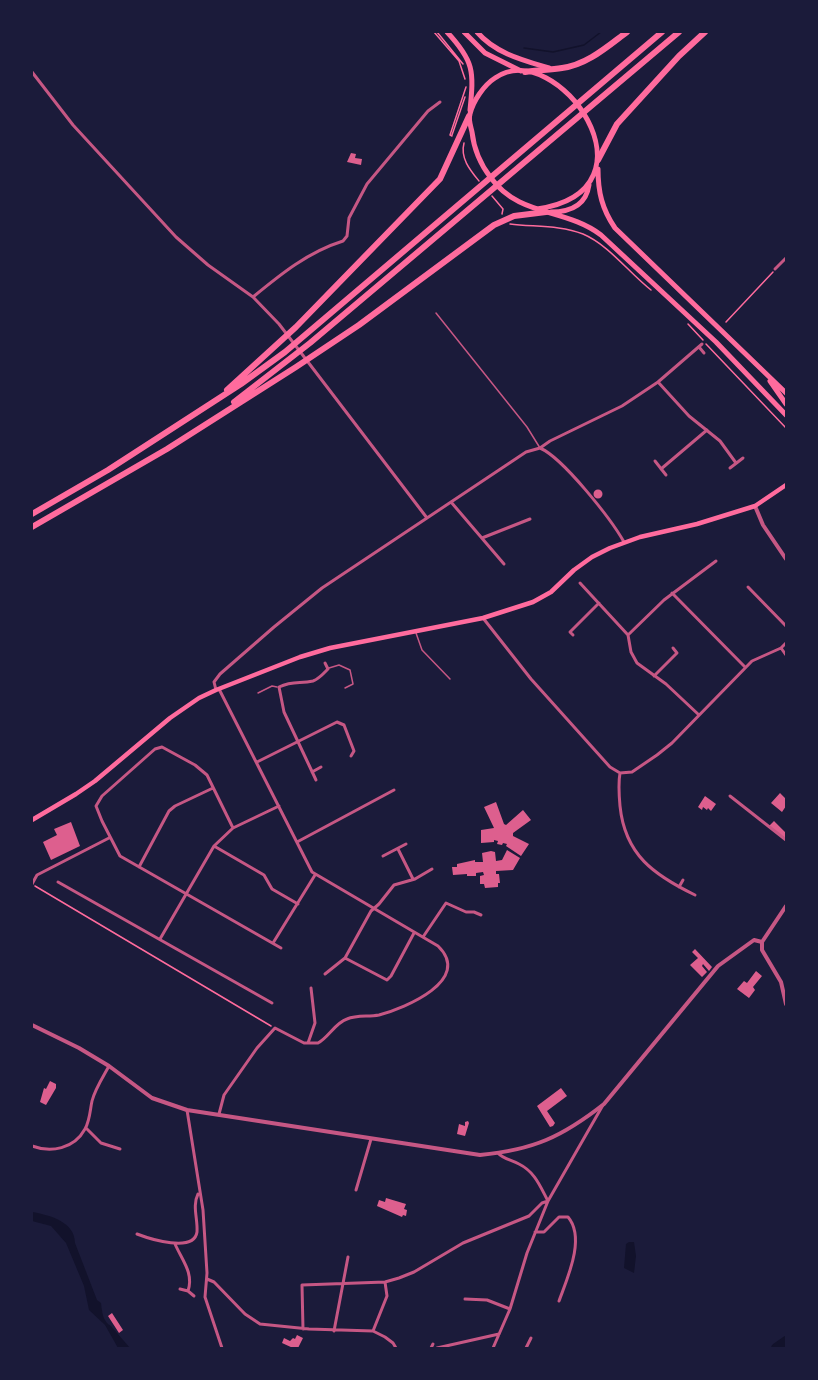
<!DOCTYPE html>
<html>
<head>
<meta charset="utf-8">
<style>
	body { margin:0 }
	#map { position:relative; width:818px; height:1380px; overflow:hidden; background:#1b1b3a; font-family:"Source Serif 4",serif }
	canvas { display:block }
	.frame { position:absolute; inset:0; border:33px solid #1b1b3a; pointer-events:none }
</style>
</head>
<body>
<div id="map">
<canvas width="818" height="1380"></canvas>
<div class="frame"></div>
</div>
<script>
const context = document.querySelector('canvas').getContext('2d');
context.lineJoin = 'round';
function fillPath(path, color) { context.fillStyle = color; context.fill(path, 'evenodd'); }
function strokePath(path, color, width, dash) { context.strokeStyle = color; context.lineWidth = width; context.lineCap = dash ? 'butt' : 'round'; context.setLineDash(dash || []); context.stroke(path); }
fillPath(new Path2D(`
	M32,1212c18,3 43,10 43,31l22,57 4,3c1,9 2,19 10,23l19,22h-12l-13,-23 -16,-15 -5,-24 -18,-43 -15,-17 -19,-5z
	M629,1242h5l2,14 -2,17 -10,-5 2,-24z`), '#12122b');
strokePath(new Path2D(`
	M524,48l29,4 31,-7 17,-13`), '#12122b', 1.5);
strokePath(new Path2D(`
	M776,1348l10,-7`), '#12122b', 10);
fillPath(new Path2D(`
	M351,153l5,1 -1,4 7,1 -1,6 -14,-3z
	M593.5 494a4.5 4.5 0 1 1 9 0a4.5 4.5 0 1 1-9 0Z
	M780,793l6,6v7l-4,6 -11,-9z
	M705,796l11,8 -5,7 -3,-3 -1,2 -4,-3 -1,3 -4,-3z
	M496,802l8,22 2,1 17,-15 8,10 -18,13v3l16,8 -8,12 -15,-10 1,-2 -4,-1 -1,2 -5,-1 1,-3 -4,-1v2l-13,1v-13l13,-2 -10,-21z
	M774,821l12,12v6l-17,-13z
	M71,822l9,24 -29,14 -8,-18 14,-7 -3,-6z
	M507,850l13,8 -7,12 -17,1v3h3l1,9h-2v4l-13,1 -1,-4h-4v-8l4,-1 -1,-3 -7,1v3h-9v-2l-14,1 -1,-8h5v-3l18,-4v2h8l-1,-9 9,-2 4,1 1,9 6,-1z
	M695,949l17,18 -3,4 -6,-7 -1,2 5,6 -5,5 -12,-12 8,-7 -6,-6z
	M756,971l6,5 -9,11 2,3 -6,8 -12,-9 7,-8 3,2z
	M50,1081l6,3v4l-10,17 -6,-3 4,-14 2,1z
	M561,1088l6,8 -20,15 8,12 -2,3 -3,1 -13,-21z
	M468,1121l1,2 -4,13 -8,-2 2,-10 6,2v-4z
	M386,1198l20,6 -2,5 3,1 -1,6 -3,-1 -1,2 -25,-11 2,-6 6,2z
	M112,1313l11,17 -4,3 -11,-17z
	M297,1335l6,3 -5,10h-5l-11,-5 2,-5 6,3 3,-3 2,1z`), '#dd5f8e');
strokePath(new Path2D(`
	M434,32l25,29 6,18
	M437,32l26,32
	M452,135l13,-38
	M452,136l-2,-1 16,-48
	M464,143c-4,15 6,27 15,38
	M492,196l11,13 -1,5
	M510,224c24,3 50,1 73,10 26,11 46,39 68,56
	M726,322l47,-50
	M688,324l15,16
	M706,344l80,84
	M35,886l236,140`), '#ff6b9d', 1.5);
strokePath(new Path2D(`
	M436,313l91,114 13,21
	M416,633l6,17 28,29
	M329,668l10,-3 11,5 3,14 -8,4
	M258,693l14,-7 5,1`), '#c65784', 1.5);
strokePath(new Path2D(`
	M32,72l41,53 103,112 32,28 45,32 26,27 148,194
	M775,269l11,-11
	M253,297c28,-23 55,-45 90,-56l4,-5 2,-18 18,-34 61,-73 12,-9
	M699,347l5,6
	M658,382l31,34 31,25 16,22
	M540,448c23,10 71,71 84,94
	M655,461l11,14
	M730,468l13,-10
	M661,469l46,-39
	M451,502l53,62
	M482,538l48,-19
	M580,583l48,52 3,17 6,11 29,21 33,31
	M748,587l38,39
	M672,593l73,74
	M483,618l48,61 79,88 10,6 12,-1 25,-17 15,-12 80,-82 29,-13 5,-5
	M573,635l-3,-3 29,-29
	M628,635l36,-35 52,-39
	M781,648l5,7
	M654,676l23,-23 -4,-5
	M219,689l93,183 126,74c35,34 -33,62 -59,69 -11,2 -22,0 -32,4 -12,4 -18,18 -29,24h-14l-29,-15 -18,20 -33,47 -5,19
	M216,690l-2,-8 6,-8 54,-47 48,-39 204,-136 14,-4 10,-7 72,-35 36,-24 44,-38
	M257,762l80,-40 7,3 10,26 -3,5
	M312,772l9,-5
	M620,773c-2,11 -1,22 0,33 5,49 34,69 75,89
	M316,780l-32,-68 -5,-25c14,-7 21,-3 34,-6 6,-2 11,-8 15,-12l-3,-6
	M730,796l56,44
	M233,828l-26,-53 -12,-10 -33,-18 -7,2 -53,47 -6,10 6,15 18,35 161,92
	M297,842l97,-52
	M214,846l50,29 8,14 26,15
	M398,849l15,30
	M383,856l23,-12
	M139,867l30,-56 6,-5 38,-18
	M58,882l214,121
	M32,884l5,-9 72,-37
	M679,887l4,-7
	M423,937l23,-34 20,9h8l7,3
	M160,939l54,-93 19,-18 46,-22
	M273,943l42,-68
	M345,958l42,22 4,-4 23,-43
	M325,974l20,-16 26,-47 8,-7 15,-19 21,-6 17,-10
	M308,1043l7,-20 -4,-35
	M187,1110l16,100 4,63 -2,24 17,51
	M86,1128l15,15 19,6
	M32,1146c19,7 42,3 53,-17 5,-9 5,-19 7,-28 3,-12 11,-24 17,-35
	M498,1153c5,6 14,7 21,11 16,8 21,22 29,37
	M356,1190l15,-51
	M535,1232h9l15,-15h9c18,21 -1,62 -9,84
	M137,1234c13,5 57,19 60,-2 1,-13 -5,-26 1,-38
	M175,1244c7,16 19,29 13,47
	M207,1279l7,3 31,32 15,10 49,5 64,2 12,6 8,6 3,5
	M180,1289l8,2 6,5
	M465,1299l22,1 23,9
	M303,1329l-1,-44 83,-3 14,-4 15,-6 49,-29 66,-27 13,-13 6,-2
	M334,1331l14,-74
	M373,1331l14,-35 -2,-14
	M431,1348l2,-4
	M437,1348l62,-14
	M493,1348l17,-39 17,-56 21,-52 55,-96
	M526,1348l5,-10`), '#c65784', 3);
strokePath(new Path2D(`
	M755,506l8,19 23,34
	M762,942v8l19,32 5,22
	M762,942l24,-36
	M32,1025l47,23 30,18 43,32 35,12 293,45c53,-5 82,-18 124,-51l114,-138 36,-26 8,2`), '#c65784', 4);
strokePath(new Path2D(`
	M32,820l44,-26 19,-13 75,-63 29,-20 17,-8 84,-33 30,-9 153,-30 50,-16 18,-10 23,-22 18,-13 18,-9 30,-11 57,-13 58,-18 31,-21`), '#ff6b9d', 4.5);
strokePath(new Path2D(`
	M447,32c27,29 27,39 23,78
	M464,32l21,21 36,18
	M477,32c18,21 45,28 72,36`), '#ff6b9d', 5);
strokePath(new Path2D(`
	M598,169c0,23 4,40 17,59l171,165
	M537,209c129,-19 20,-174 -42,-131 -11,7 -22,23 -25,36 -2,6 1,13 2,18 2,18 8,32 19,46 28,39 75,30 110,57l115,107 70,73
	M551,212c20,0 35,-7 38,-27
	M770,381l16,23`), '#ff6b9d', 5);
strokePath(new Path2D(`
	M525,72c12,-2 25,-2 37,-4 25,-3 46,-22 65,-36
	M598,160l19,-36 62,-68 26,-24
	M227,390l69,-63 144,-148 29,-63
	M234,402l76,-59 369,-311
	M32,514l76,-44 133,-86 44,-32 377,-320
	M32,527l135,-78 129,-82 63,-42 135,-100 20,-9 32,-4`), '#ff6b9d', 6);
</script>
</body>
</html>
